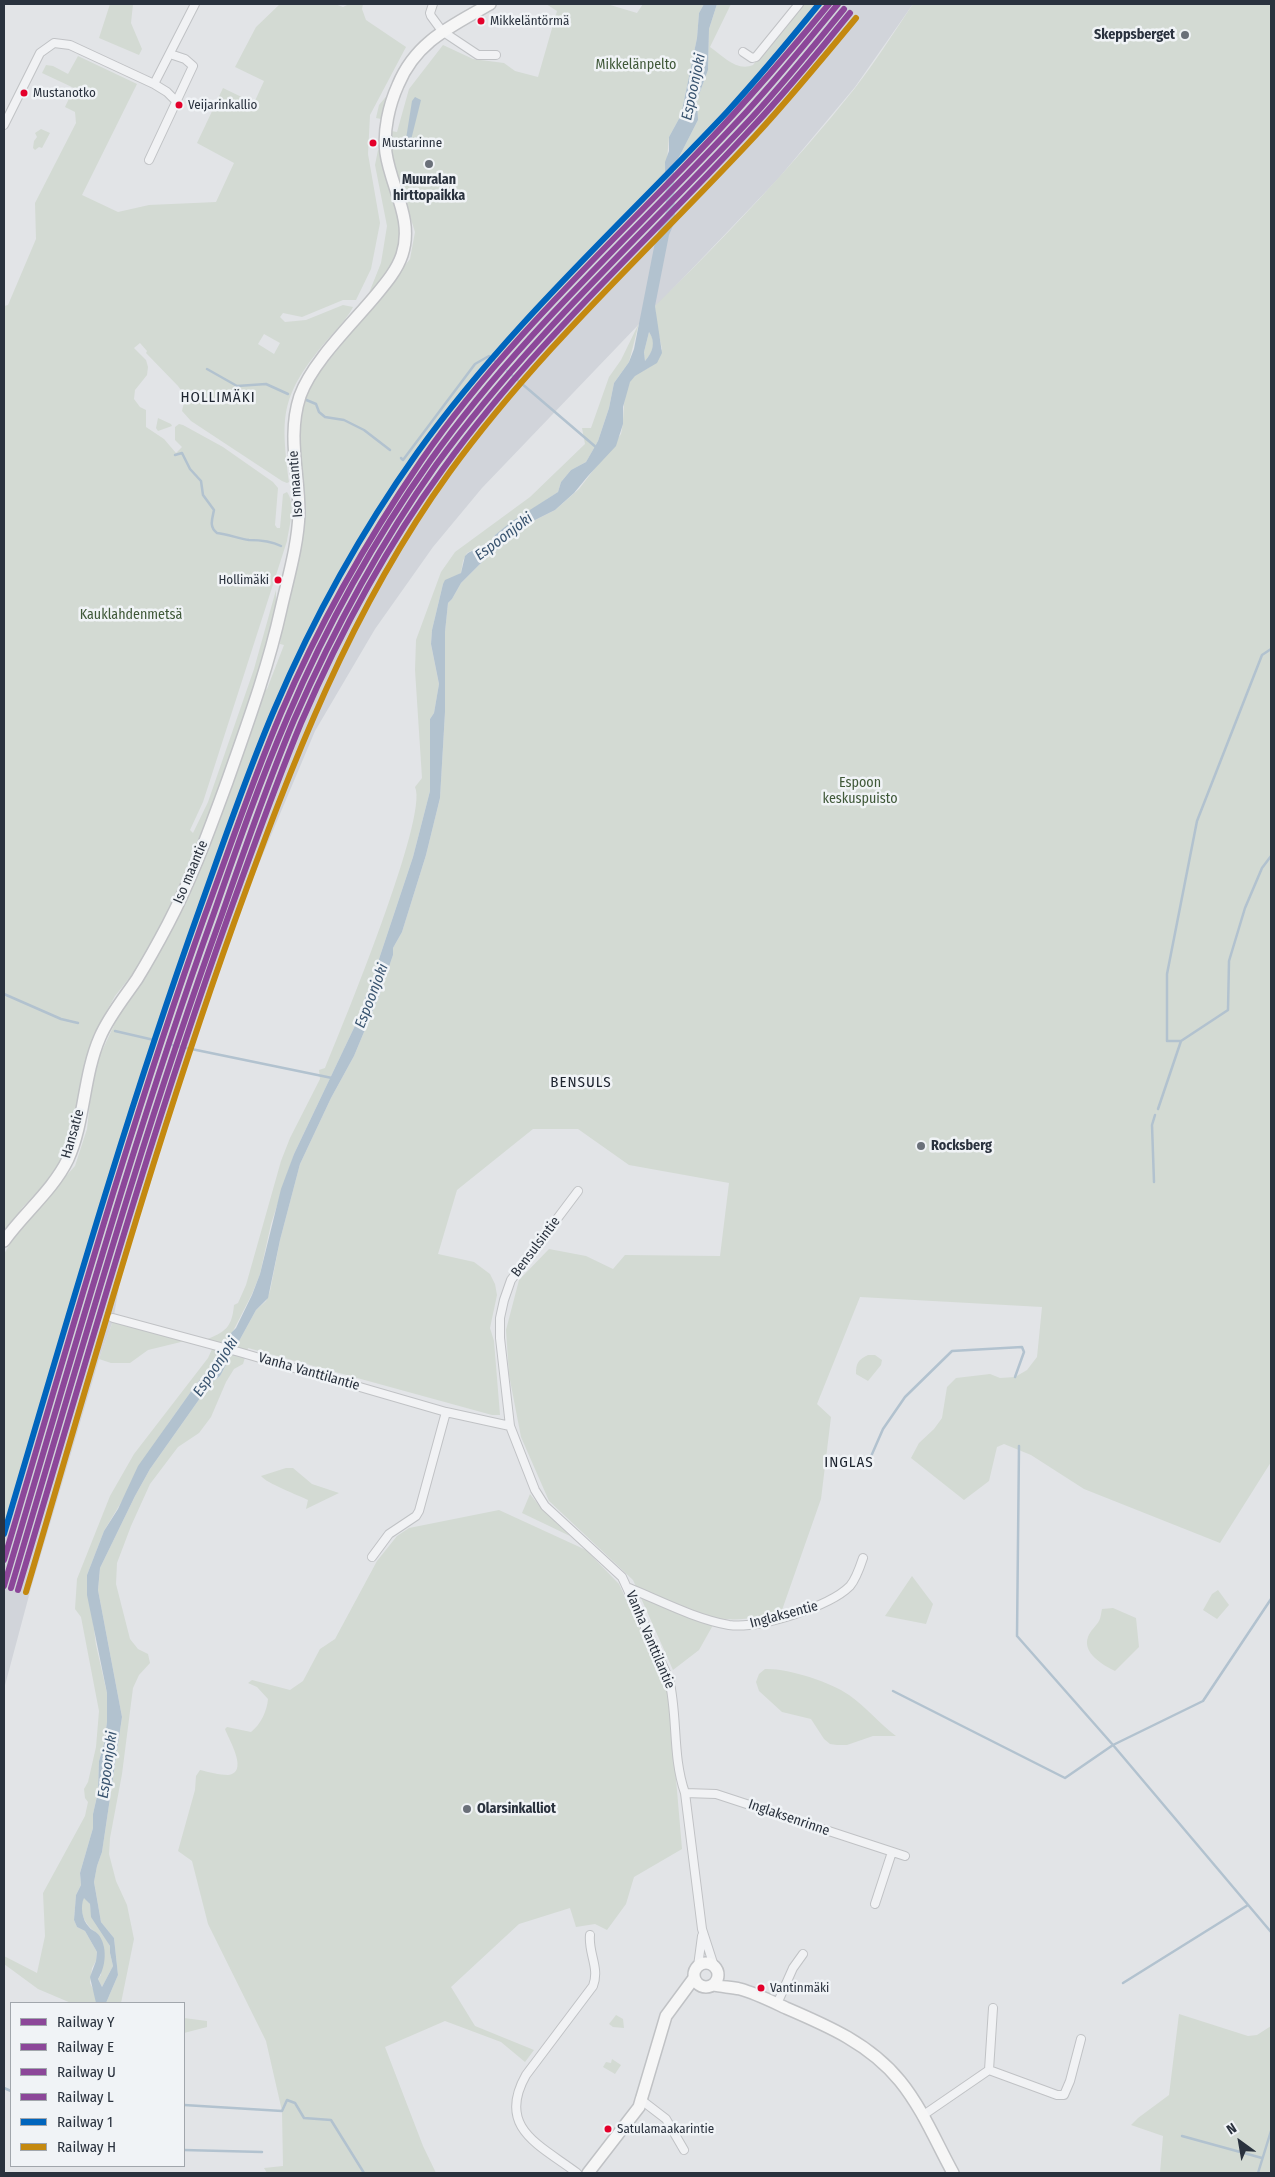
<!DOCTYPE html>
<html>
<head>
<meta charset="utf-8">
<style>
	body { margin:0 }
	#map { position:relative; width:1275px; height:2177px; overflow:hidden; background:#e2e4e7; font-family:"Fira Sans Condensed",sans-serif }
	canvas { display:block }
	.frame { position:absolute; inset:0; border:5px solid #2a323e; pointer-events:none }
	.legend { position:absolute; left:10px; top:2002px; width:175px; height:165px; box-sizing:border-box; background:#f0f3f6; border:1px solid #a1a6ac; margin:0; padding:6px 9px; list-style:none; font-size:15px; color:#2a323e }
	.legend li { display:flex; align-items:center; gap:10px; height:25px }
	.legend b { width:25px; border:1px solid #a1a6ac }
	.north { position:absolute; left:1215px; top:2117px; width:50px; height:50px; -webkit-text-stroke:4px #f0f3f6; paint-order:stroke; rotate:328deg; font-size:14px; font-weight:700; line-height:20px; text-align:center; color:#2a323e }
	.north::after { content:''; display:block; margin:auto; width:18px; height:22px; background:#2a323e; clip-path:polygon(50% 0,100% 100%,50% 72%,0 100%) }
</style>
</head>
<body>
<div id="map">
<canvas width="1275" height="2177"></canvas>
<div class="frame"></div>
<ul class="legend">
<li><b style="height:6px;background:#8c4799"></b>Railway Y</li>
<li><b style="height:6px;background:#8c4799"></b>Railway E</li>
<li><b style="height:6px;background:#8c4799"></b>Railway U</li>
<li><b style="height:6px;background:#8c4799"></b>Railway L</li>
<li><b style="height:6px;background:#0065bd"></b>Railway 1</li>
<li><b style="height:6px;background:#c48910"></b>Railway H</li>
</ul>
<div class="north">N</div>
</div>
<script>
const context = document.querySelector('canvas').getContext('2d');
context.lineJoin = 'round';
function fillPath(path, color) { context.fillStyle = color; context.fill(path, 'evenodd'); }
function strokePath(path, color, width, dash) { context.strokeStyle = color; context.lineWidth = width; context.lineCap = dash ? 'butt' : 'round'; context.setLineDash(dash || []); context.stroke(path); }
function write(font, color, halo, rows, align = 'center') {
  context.font = font + ' "Fira Sans Condensed",sans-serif'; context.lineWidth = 5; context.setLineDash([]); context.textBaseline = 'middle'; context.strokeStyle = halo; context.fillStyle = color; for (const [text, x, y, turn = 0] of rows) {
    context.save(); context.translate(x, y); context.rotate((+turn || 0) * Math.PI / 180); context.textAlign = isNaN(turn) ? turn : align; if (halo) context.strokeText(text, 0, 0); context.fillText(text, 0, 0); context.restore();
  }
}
fillPath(new Path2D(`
	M825,4h88l-58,83 -77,92 -296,309 -49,59 -58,82 -60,102 -76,180 -48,133 -38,120 -33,117 -7,40 -14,38 -68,229 -27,101v-148l76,-260 99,-303 61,-168 53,-131 52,-103 80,-126 70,-89 179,-186 132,-145z`), '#d1d4da');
fillPath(new Path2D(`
	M110,4h23l-2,19 11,26 -3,6 -40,-17z
	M280,4h55l8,3 6,-3h14l-1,5 4,11 40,27 -36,68 -2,39 12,69 -9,46 -15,31h-13l-41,17 -19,-4 -3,4 5,5 21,-2 37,-15 10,2c-7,14 -21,27 -31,39 -42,52 -41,71 -33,136l-2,1 -5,-2 -91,-60 -9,-10 3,-13 -2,-5 -5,-7 -32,-33 1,-2 -7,-8 -6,5 12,12 2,7 -1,8 -12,15 -1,9 6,8 6,3v17l18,12 12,14 6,-6 -7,-7v-13l4,-3 4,1 40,22 50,35 5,6 -3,37 2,3h3l3,-34 4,-2c9,12 2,36 0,49l-84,261 -13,28 3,3 15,-31 46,-133 22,-79v17l-18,71 -44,126 -38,94 -38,69 -23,29 -21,38 -10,36 -14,74 -18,32 -30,32 -18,28v-930l4,-1 28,-66 -1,-36 41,-80 -1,-11 -10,-5 9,-19 -32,-15 4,-8 7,1 15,8 10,-18 59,28 -55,111 36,17 31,-7 67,-3 18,-39 -37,-20 26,-55 31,15 10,-22 -29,-14 21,-40zM264,334l16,9 -6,11 -16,-10z
	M546,4h61l30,9 6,-9h61l-5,9 -2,25 -16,77 -12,22 -4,46 -170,178 -70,89 -80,126 -52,103 -53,131 -61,168 -99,303 -76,260v-287l18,-30 53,-58 12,-37 6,-54 7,-20 16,-34 43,-70 27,-51 18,-42 59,-167 4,-2 17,-44 -4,-1 2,-25 9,-35 7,-153 6,-32 10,-20 96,-120 5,-27 -25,-79 1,-22 6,1 12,-43 34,-44 30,14 31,4 11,8 23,6 19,-66z
	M717,4h14l-21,43c13,9 27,25 43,18l47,-61h25l-84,102 -67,69 2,-12 22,-43 -1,-20 11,-30 1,-41z
	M913,4h358v1458l-51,81 -136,-54 -53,-34 -27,-11 -7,3 -8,34 -25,19 -53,-42 8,-15 15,-14 8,-11 5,-31 9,-9 34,-4 10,4 15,-1 12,-7 10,-13 5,-50 -182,-10 -43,107 14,13 -10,82 -39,111c-23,7 -41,12 -65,8l-18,32 -26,20 -40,-90 -84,-79 -28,-64 -12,-62 -3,-45 13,-50 30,-31 37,7 27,13 12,-14 95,1 9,-73 -100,-18 -51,-36h-45l-76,61 -19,64 36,8 16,12 5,10 2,11 -7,33 4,13 6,74h-8l-244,-67 -5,16 -9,5 -8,13 -15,35 -12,16 -21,14 -28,37 -19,42 -14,37 -1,21 14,55 8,10 10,5 2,9 -11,12 -6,13 -11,86 -12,64 -1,16 7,27 11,24 7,34 -13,64h-15l12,-28 -4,-37 -13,-16 -7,-40 3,-16 5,-14 20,-135 -24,-127 2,-22 35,-72 15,-27 60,-85 10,-8 36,-66 10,-9 4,-10 10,-51 20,-76 31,-66 23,-42 25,-60 14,-41v-7l9,-16 24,-77 14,-57 5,-86v-80l3,-29 4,-4 9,-16 21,-21 51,-41 22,-11 24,-21 42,-55c5,-19 -1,-42 13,-58 5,-5 13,-6 17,-10 4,-5 7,-12 11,-17l-6,-26 -1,-17c70,-69 139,-141 200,-218 21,-27 39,-56 58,-84z
	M389,93l-8,26 -5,-1 3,-13z
	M41,129l9,4 -8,15 -3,-1 -4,3 -2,-2 1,-7 3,-4 -2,-4z
	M378,150l2,1c8,26 28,76 18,102 -6,17 -19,31 -31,45l14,-35 6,-37 -12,-61z
	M639,323l-10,39 -15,21 -5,25 -11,33 -12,21 -15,8 -10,12 -3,10 -47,31 -16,12 -4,6 -24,12 -4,8 -2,12 -18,11 -11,46 -1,14 8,40 -5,29 -4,6v72l-17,66 -43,129 -5,12 -3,13 -68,143 -23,70 -11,50 -8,20 -26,51 -21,-5c20,-8 27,-12 29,-35l4,-2 8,-18 35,-124 9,-23 30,-59 -1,-9 6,-2c17,-41 104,-252 90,-281l7,-9 -7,-108 1,-30 25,-68 14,-20 75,-55 55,-53 -3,-16h9l18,-51 12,-17z
	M649,332c8,10 4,20 -4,29l-1,-9z
	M158,418l13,6 1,2 -14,5 -2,-3z
	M113,1321l72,20 -37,9 -18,13h-19l-12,-4z
	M213,1347l10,2 -3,8 -23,26 -27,38 -66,110 -17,44 9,70 11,48v29l-3,22 -5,17 -1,31 -5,22v14l-13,45 1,12 -5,10 -2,25 3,7 8,4 12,21 -1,9 -4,7 -2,15 5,10 1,10h-25l-33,-14 -34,-25v-8l33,17 8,-37 -2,-43 42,-77 3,-14 -3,-4 -1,-9 4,-7 8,-35 3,-36 -18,-94 -6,-8 2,-30 33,-83 24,-42 74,-96z
	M868,1355h7l7,5 -1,5 -13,16 -12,-7c0,-11 2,-14 12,-19z
	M286,1468h7l19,16 27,9 -33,16 2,-9c-10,-5 -42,-17 -47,-24z
	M530,1494l11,14 29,28 -48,-23z
	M499,1510l87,40 33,34 46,98 4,15 13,152 -48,28 -8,27 -19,26 -12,-6 -19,3 -6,-19 -51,16 -68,63 24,39 59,24 -9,12 -24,-20 -56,-21 -60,26 38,99 13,27h-169l-3,-5 19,-2 -1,-55 -16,-70 -58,-117 -16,-63 -14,-10 17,-61 1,-14 4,-6c9,2 19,5 28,5 22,-2 0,-37 -3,-46l2,-2 24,5c10,-8 16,-21 17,-33l-11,-12 -9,-4 4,-3 38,10 13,-9 17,-32 15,-10 42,-78 20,-25 12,-8z
	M912,1576l21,28 -7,20 -41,-8z
	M1218,1590l11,15 -12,14 -14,-9 9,-16z
	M1113,1608l23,10 3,29 -24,24c-12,-6 -33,-18 -27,-34 2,-6 8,-11 11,-16 2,-4 2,-8 3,-12z
	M765,1669c22,-1 66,13 84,26 15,10 31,29 47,41h-23l-26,9h-10l-7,-1 -6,-5 -13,-20 -29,-7 -23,-21 -3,-9 3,-8z
	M84,1897l6,7 1,7 19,35v7l3,13 -11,21 -4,-8 3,-4 -3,-41c-12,-8 -21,-22 -14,-37z
	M1179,2014l69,22 9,-1 14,-9v147h-111l3,-37 -32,-11 7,-7 31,-23z
	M616,2015l7,4 1,9 -11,-1 -4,-3z
	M184,2018l23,3v6l-23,6z
	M612,2059l9,6 -6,9 -12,-7 3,-5 5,1z`), '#d3dad3');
fillPath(new Path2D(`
	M704,4h13l-8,25 -1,41 -11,30 1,20 -22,43 -2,7 1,51 -6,14 -14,71 7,47 -5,10 -22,13 -5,6 -7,25v17l-7,22 -28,30 -14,17 -19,17 -22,11 -51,41 -21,21 -9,16 -4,4 -3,29v80l-5,86 -14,57 -24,77 -9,16v7l-14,41 -25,60 -23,42 -31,66 -20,76 -12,58 -12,12 -36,66 -10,8 -60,85 -15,27 -35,72 -2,22 24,127 -20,135 -5,14 -3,16 7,40 13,16 4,37 -12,28h-10l-6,-26 6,-16 1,-9 -12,-21 -8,-4 -3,-7 2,-25 5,-10 -1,-12 13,-45v-14l5,-22 1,-31 5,-17 3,-22v-29l-20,-98v-20l17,-44 14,-22 20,-43 59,-83 23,-26 10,-23 6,-6 16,-33 8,-21 21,-85 13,-35 68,-143 3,-13 5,-12 43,-129 17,-66v-72l4,-6 5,-29 -8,-40 1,-14 11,-46 2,-4 16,-7 4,-17 3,-3 23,-12 4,-6 16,-13 47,-30 3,-10 10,-12 15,-8 12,-21 11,-33 5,-25 15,-21 5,-13 22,-112 10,-25 -1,-50 4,-11v-14l12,-22 16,-77 2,-25zM649,332c7,10 4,20 -4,29l-1,-9zM84,1898l6,6 1,13 19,29v7l3,13 -11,21 -4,-8c8,-12 10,-33 0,-45 -3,-3 -7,-4 -9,-7 -7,-7 -9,-21 -5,-29z
	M415,97l6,3 -10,40 -3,6 -3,-1 7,-44z`), '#b2c2cf');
strokePath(new Path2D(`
	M207,369l30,17 29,-2 22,10
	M507,371l90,77
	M304,399l12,5 3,8 6,5 19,3 20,10 26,20
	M175,455l7,-2 8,16 11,12 2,14 11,15c-2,10 -5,17 3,23 11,1 22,6 32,7 11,0 22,1 32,6
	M401,458l2,2 72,-96 14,-8 6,5
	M1271,649l-9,6 -65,166 -30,153v67h14l47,-31 1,-49 16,-53 17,-40 9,-12
	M4,994l57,25 17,4
	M115,1031l39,9
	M172,1045l160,33
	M1158,1109l23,-68
	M1154,1182l-2,-57 3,-10
	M1019,1446l-2,190 96,109 158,187
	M869,1461l14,-32 22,-32 47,-46 70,-4 2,5 -9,25
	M893,1691l172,87 48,-33 90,-44 68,-102
	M1123,1983l125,-78
	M4,2088l7,3
	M184,2105l98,6 5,-11 8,3 9,15 27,2 33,53
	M1182,2136l80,22
	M184,2150l78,2
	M1258,2173l13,-42`), '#b2c2cf', 2.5);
const street = new Path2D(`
	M433,4l-3,9 1,3 11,15 36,24h18
	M743,52l9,6 4,-1 43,-53
	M154,84l41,-80
	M4,125l36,-72 14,-10 16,2 84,39 13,8 9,9
	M149,160l44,-94 -8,-7 -15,-5
	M578,1191l-67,89 -7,20 -4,18v20l10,88 25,64 10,16 77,71 47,102c9,37 3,77 16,114l17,136 12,37
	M113,1318l126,34 207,60 64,14
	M372,1557l17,-23 27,-18 3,-5 27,-99
	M629,1588c32,13 66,31 100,37 29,4 100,-18 121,-39 6,-7 10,-19 13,-28
	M685,1793l31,1 189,62
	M875,1904l17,-52
	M698,1966l4,-30
	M777,2004l16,-36 10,-14
	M989,2070l4,-62
	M640,2099l26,20 18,31
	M922,2116l67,-46 68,25h7l6,-14 11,-42
	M577,2173c-37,-28 -81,-45 -51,-98l67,-89c7,-18 -5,-33 -3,-51`);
const secondary = new Path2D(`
	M4,1241c20,-28 49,-51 64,-82 17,-38 15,-83 32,-122 9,-21 24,-39 37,-58 11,-18 21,-36 31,-55 24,-46 41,-93 59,-142 20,-57 41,-114 54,-173 7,-31 17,-64 18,-96 0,-41 -12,-77 1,-117 12,-34 53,-73 76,-101 10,-12 21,-25 26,-40 12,-36 -11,-67 -16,-102 -3,-22 3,-48 12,-68 18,-44 54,-59 92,-81
	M694 1975a12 12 0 1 1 24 0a12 12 0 1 1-24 0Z
	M713,1985c9,2 18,2 27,4 15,4 31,12 46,19 42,18 84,36 114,73 22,27 36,61 53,92
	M588,2173l51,-66 27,-91 28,-38`);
strokePath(street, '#c0c2c5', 10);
strokePath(secondary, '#c0c2c5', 14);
strokePath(street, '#f1f2f4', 8);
strokePath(secondary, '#f6f6f6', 11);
strokePath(new Path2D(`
	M4,1586c67,-225 130,-451 210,-673 23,-66 46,-132 74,-197 38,-89 86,-176 142,-255 89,-125 203,-227 307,-339 36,-38 68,-78 101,-118`), '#8c4799', 6);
strokePath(new Path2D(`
	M11,1588c67,-225 130,-451 210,-671 23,-66 46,-133 73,-197 39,-89 86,-176 142,-255 90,-124 203,-227 307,-338 36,-38 68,-78 101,-118`), '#8c4799', 6);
strokePath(new Path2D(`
	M4,1560c64,-216 125,-433 201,-645 25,-68 48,-136 76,-202 38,-89 86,-173 140,-252 74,-107 168,-196 258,-289 53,-54 102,-110 150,-168`), '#8c4799', 6);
strokePath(new Path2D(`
	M18,1590c67,-224 130,-450 209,-670 24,-66 47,-132 74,-197 38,-88 85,-176 142,-254 89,-124 203,-226 306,-338 35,-37 68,-77 101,-118`), '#8c4799', 6);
strokePath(new Path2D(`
	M4,1534c62,-210 122,-420 196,-626 24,-67 47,-135 75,-200 38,-89 86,-176 142,-255 90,-126 205,-229 310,-341 32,-35 62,-71 92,-108`), '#0065bd', 6);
strokePath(new Path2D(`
	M26,1592c66,-224 129,-449 208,-669 58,-160 115,-311 215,-450 90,-124 203,-226 306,-337 35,-38 68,-78 101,-118`), '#c48910', 6);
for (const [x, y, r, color] of [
	[481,21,4.5,"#e4002b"],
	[1185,35,5,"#6a7079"],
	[24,93,4.5,"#e4002b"],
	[179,105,4.5,"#e4002b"],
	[373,143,4.5,"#e4002b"],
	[429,164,5,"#6a7079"],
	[278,580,4.5,"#e4002b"],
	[921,1146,5,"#6a7079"],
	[467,1809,5,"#6a7079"],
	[761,1988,4.5,"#e4002b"],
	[608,2129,4.5,"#e4002b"]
]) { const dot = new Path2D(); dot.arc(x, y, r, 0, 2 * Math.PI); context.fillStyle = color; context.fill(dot); strokePath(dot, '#f0f3f6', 2); }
write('13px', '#2a323e', '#f0f3f6', [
	["Mikkeläntörmä",490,21],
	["Mustanotko",33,93],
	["Veijarinkallio",188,105],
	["Mustarinne",382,143],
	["Hollimäki",269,580,"right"],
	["Vantinmäki",770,1988],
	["Satulamaakarintie",617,2129]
], 'left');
write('bold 14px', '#2a323e', '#f0f3f6', [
	["Skeppsberget",1175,35,"right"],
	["Muuralan",429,180,"center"],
	["hirttopaikka",429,196,"center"],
	["Rocksberg",931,1146],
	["Olarsinkalliot",477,1809]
], 'left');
write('14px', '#405939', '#f0f3f6', [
	["Mikkelänpelto",636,65],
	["Kauklahdenmetsä",131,615],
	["Espoon",860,783],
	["keskuspuisto",860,799]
]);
write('14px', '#2a323e', '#f0f3f6', [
	["Iso maantie",296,484,-94],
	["Iso maantie",191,872,-67],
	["Hansatie",73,1134,-74],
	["Bensulsintie",536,1247,-53],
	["Vanha Vanttilantie",309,1372,16],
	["Inglaksentie",784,1615,-15],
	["Vanha Vanttilantie",650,1640,67],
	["Inglaksenrinne",789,1818,19]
]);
write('italic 15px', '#38536f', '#f0f3f6', [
	["Espoonjoki",694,87,-78],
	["Espoonjoki",504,537,-37],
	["Espoonjoki",372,996,-69],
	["Espoonjoki",216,1367,-56],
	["Espoonjoki",108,1765,-82]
]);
context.letterSpacing = '1px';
write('15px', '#1d242f', '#f0f3f6', [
	["HOLLIMÄKI",218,398],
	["BENSULS",581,1083],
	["INGLAS",849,1463]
]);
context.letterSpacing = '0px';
</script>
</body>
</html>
